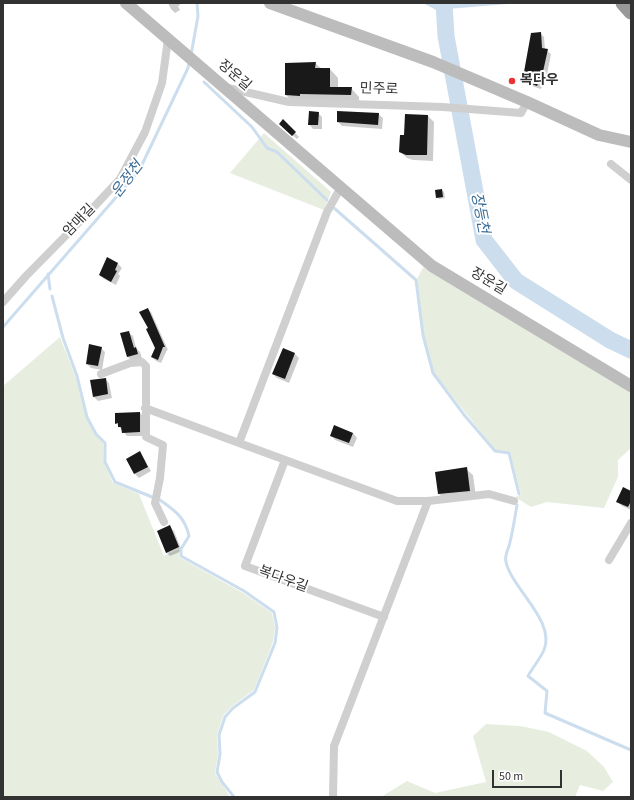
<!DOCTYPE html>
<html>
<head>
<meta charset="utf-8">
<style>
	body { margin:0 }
	#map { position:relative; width:634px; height:800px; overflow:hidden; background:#fff; font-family:"Source Sans 3",sans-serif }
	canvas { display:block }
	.frame { position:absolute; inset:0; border:4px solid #323232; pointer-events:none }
	.scale { position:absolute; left:492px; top:770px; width:70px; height:18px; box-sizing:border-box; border:2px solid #323232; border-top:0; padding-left:5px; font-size:12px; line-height:14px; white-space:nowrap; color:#323232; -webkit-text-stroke:3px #fff; paint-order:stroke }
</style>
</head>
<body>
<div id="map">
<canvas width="634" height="800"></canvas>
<div class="frame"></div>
<div class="scale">50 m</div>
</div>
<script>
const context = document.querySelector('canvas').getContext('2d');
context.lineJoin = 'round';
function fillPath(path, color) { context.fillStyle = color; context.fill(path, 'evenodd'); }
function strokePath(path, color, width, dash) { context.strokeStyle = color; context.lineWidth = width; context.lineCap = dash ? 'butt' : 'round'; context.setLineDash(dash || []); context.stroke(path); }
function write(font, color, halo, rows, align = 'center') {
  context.font = font + ' "Source Sans 3","Noto Sans KR",sans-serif'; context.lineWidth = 4; context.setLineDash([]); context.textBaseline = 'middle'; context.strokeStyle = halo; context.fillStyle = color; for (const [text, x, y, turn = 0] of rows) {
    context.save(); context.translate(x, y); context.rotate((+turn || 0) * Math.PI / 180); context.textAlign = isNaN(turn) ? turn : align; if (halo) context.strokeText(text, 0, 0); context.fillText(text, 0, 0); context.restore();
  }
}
fillPath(new Path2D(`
	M264,133l67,59 -7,18 -94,-37z
	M425,264l206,126v58l-13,12v17l-14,31 -57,-6 -16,5 -16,-10 6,-2 -11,-43 -15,-2 -61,-77 -10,-38 -7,-56z
	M60,337c5,14 11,27 16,41 7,24 9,47 27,65l1,20 9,20 26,11 25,62 15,-7v8l64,36 29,20 3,15 -2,14 -19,48 -22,16 -9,10 -6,19 1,19 -3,19 15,24h-227v-411z
	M486,724l34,2 29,6 38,19 17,16 9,15 -10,9 -23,-6 -5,12h-194l26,-16 28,12 51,-11 -13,-46z`), '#e7eee0');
fillPath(new Path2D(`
	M423,3h96l-83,7z`), '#ccdeee');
fillPath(new Path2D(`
	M168,3h11l1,2 -2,1 2,4 -5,3 -4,-4z
	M540,33l4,4 1,13 6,4 -5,25h-1l-4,10 -9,-3 -4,-4 2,-6 -5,-4z
	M315,63l7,6h8l8,9v10h13l8,9v5l-65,1 -8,-8z
	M318,113l4,4v12h-9l-4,-5z
	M378,114l5,4 -1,11 -40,-3 -4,-4z
	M428,116l6,6 -1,39 -20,-1 -6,-2 -7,-7 5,-15z
	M283,121l16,16 -2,2 -13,-11z
	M442,190l2,2 1,6 -6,1 -2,-2z
	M118,264l4,4 -4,6 2,2 -4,9 -12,-6 -4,-4z
	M147,309l4,3 17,38h-1l-6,13 -5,-2 -4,-4 4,-9z
	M128,332l5,4 3,12 4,4 2,6 -10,3 -4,-4z
	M101,348l4,4 -3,18 -11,-2 -4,-4z
	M295,354l4,4 -10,25 -12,-5 -4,-4z
	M105,379l4,4 3,15 -14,3 -4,-4z
	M140,413l4,4v19h-17l-11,-13v-9z
	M335,426l18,7 4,5 -4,9 -18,-7 -4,-5z
	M139,453l4,4 8,14 -12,7 -4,-4 -8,-15z
	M466,469l7,6 3,22 -31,3 -6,-6z
	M631,492v18l-9,-4 -4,-4z
	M170,527l4,4 8,20 -12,5 -4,-4z`), '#0003');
strokePath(new Path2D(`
	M191,55l7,-39 -1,-13
	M204,82l48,45 15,21 10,4 50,48
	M334,208l82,72 7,55 10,38 32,43 30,35 14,2 10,41
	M48,274l2,15
	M52,296l11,42 14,38 10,41 9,17 9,9v19l10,20 37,15
	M3,327l136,-156 49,-103 1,-5
	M160,500c15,11 25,17 29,36l-8,13v7l63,35 30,21 3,16 -2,15 -20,49 -22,16 -8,9 -6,18 1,19 -3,18 5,10 12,15
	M517,505c-2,12 -4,25 -7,37 -1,7 -6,13 -4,20 6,27 50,59 38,88 -4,9 -11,17 -16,26l19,15 -2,22 86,37`), '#ccdeee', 3);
strokePath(new Path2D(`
	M444,3l2,33 38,204 32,41 94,59 21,10`), '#ccdeee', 17);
fillPath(new Path2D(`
	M541,32l1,16 6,1 -6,27 -1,-1 -4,11 -10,-4 3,-8 -6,-2 7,-39z
	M316,62l-1,6h15v19h22l-1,8 -51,-1v2l-15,-1v-32z
	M309,111l10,1 -1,13h-10z
	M337,111l42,2 -1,12 -41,-3z
	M405,114l23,1 -1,40h-21l-7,-3 1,-17h4z
	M283,119l13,13 -4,4 -13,-12z
	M442,189l1,8 -7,1 -1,-8z
	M107,257l11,6 -3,7 2,1 -6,11 -12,-7z
	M148,308l17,39h-2l-5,13 -7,-3 4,-9 -9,-19 2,-1 -9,-16z
	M129,331l5,17 2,-1 2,7 -11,3 -7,-24z
	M89,344l13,3 -4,19 -12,-2z
	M283,348l12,5 -10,26 -13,-5z
	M106,378l2,16 -15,3 -3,-17z
	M140,412v20l-18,1 -1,-6h-3v-4l-3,1v-11z
	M334,425l19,8 -4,10 -19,-7z
	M140,451l8,16 -14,7 -8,-15z
	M467,467l3,24 -32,3 -3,-22z
	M623,487l8,4v10l-3,6 -12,-5z
	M170,525l9,22 -13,6 -9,-22z`), '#191919');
strokePath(new Path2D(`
	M228,88l61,14 154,5 78,6 6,-11
	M611,164l20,16
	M3,302l23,-26 65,-66 29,-31 25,-47 17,-49 6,-44
	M101,374l29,-11 12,-1 4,4v71l17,8 -3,33 -5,25 9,19
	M145,408l94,35 158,58h31l61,-7 25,7
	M239,443l88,-231 14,-25
	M285,460l-40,106 139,51
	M609,560l22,-37
	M333,797l1,-51 94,-245`), '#cfcfcf', 8);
strokePath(new Path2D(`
	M126,3l306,263 199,120
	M270,3l163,59 94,40 72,33 32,7`), '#bcbcbc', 12);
strokePath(new Path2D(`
	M623,3l8,9`), '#999', 15);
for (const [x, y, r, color] of [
	[512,81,4,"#eb3131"]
]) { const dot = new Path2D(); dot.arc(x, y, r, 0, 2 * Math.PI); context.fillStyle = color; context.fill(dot); strokePath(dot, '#fff', 1.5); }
write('14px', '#323232', '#fff', [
	["장운길",234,76,41],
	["민주로",379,90,2],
	["암매길",80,221,-46],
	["장운길",488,282,31],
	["복다우길",283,580,20]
]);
write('bold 14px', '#323232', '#fff', [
	["복다우",520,81]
], 'left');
write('italic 15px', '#3b6d98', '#fff', [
	["운정천",128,180,-53],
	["장등천",479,213,79]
]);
</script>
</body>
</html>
